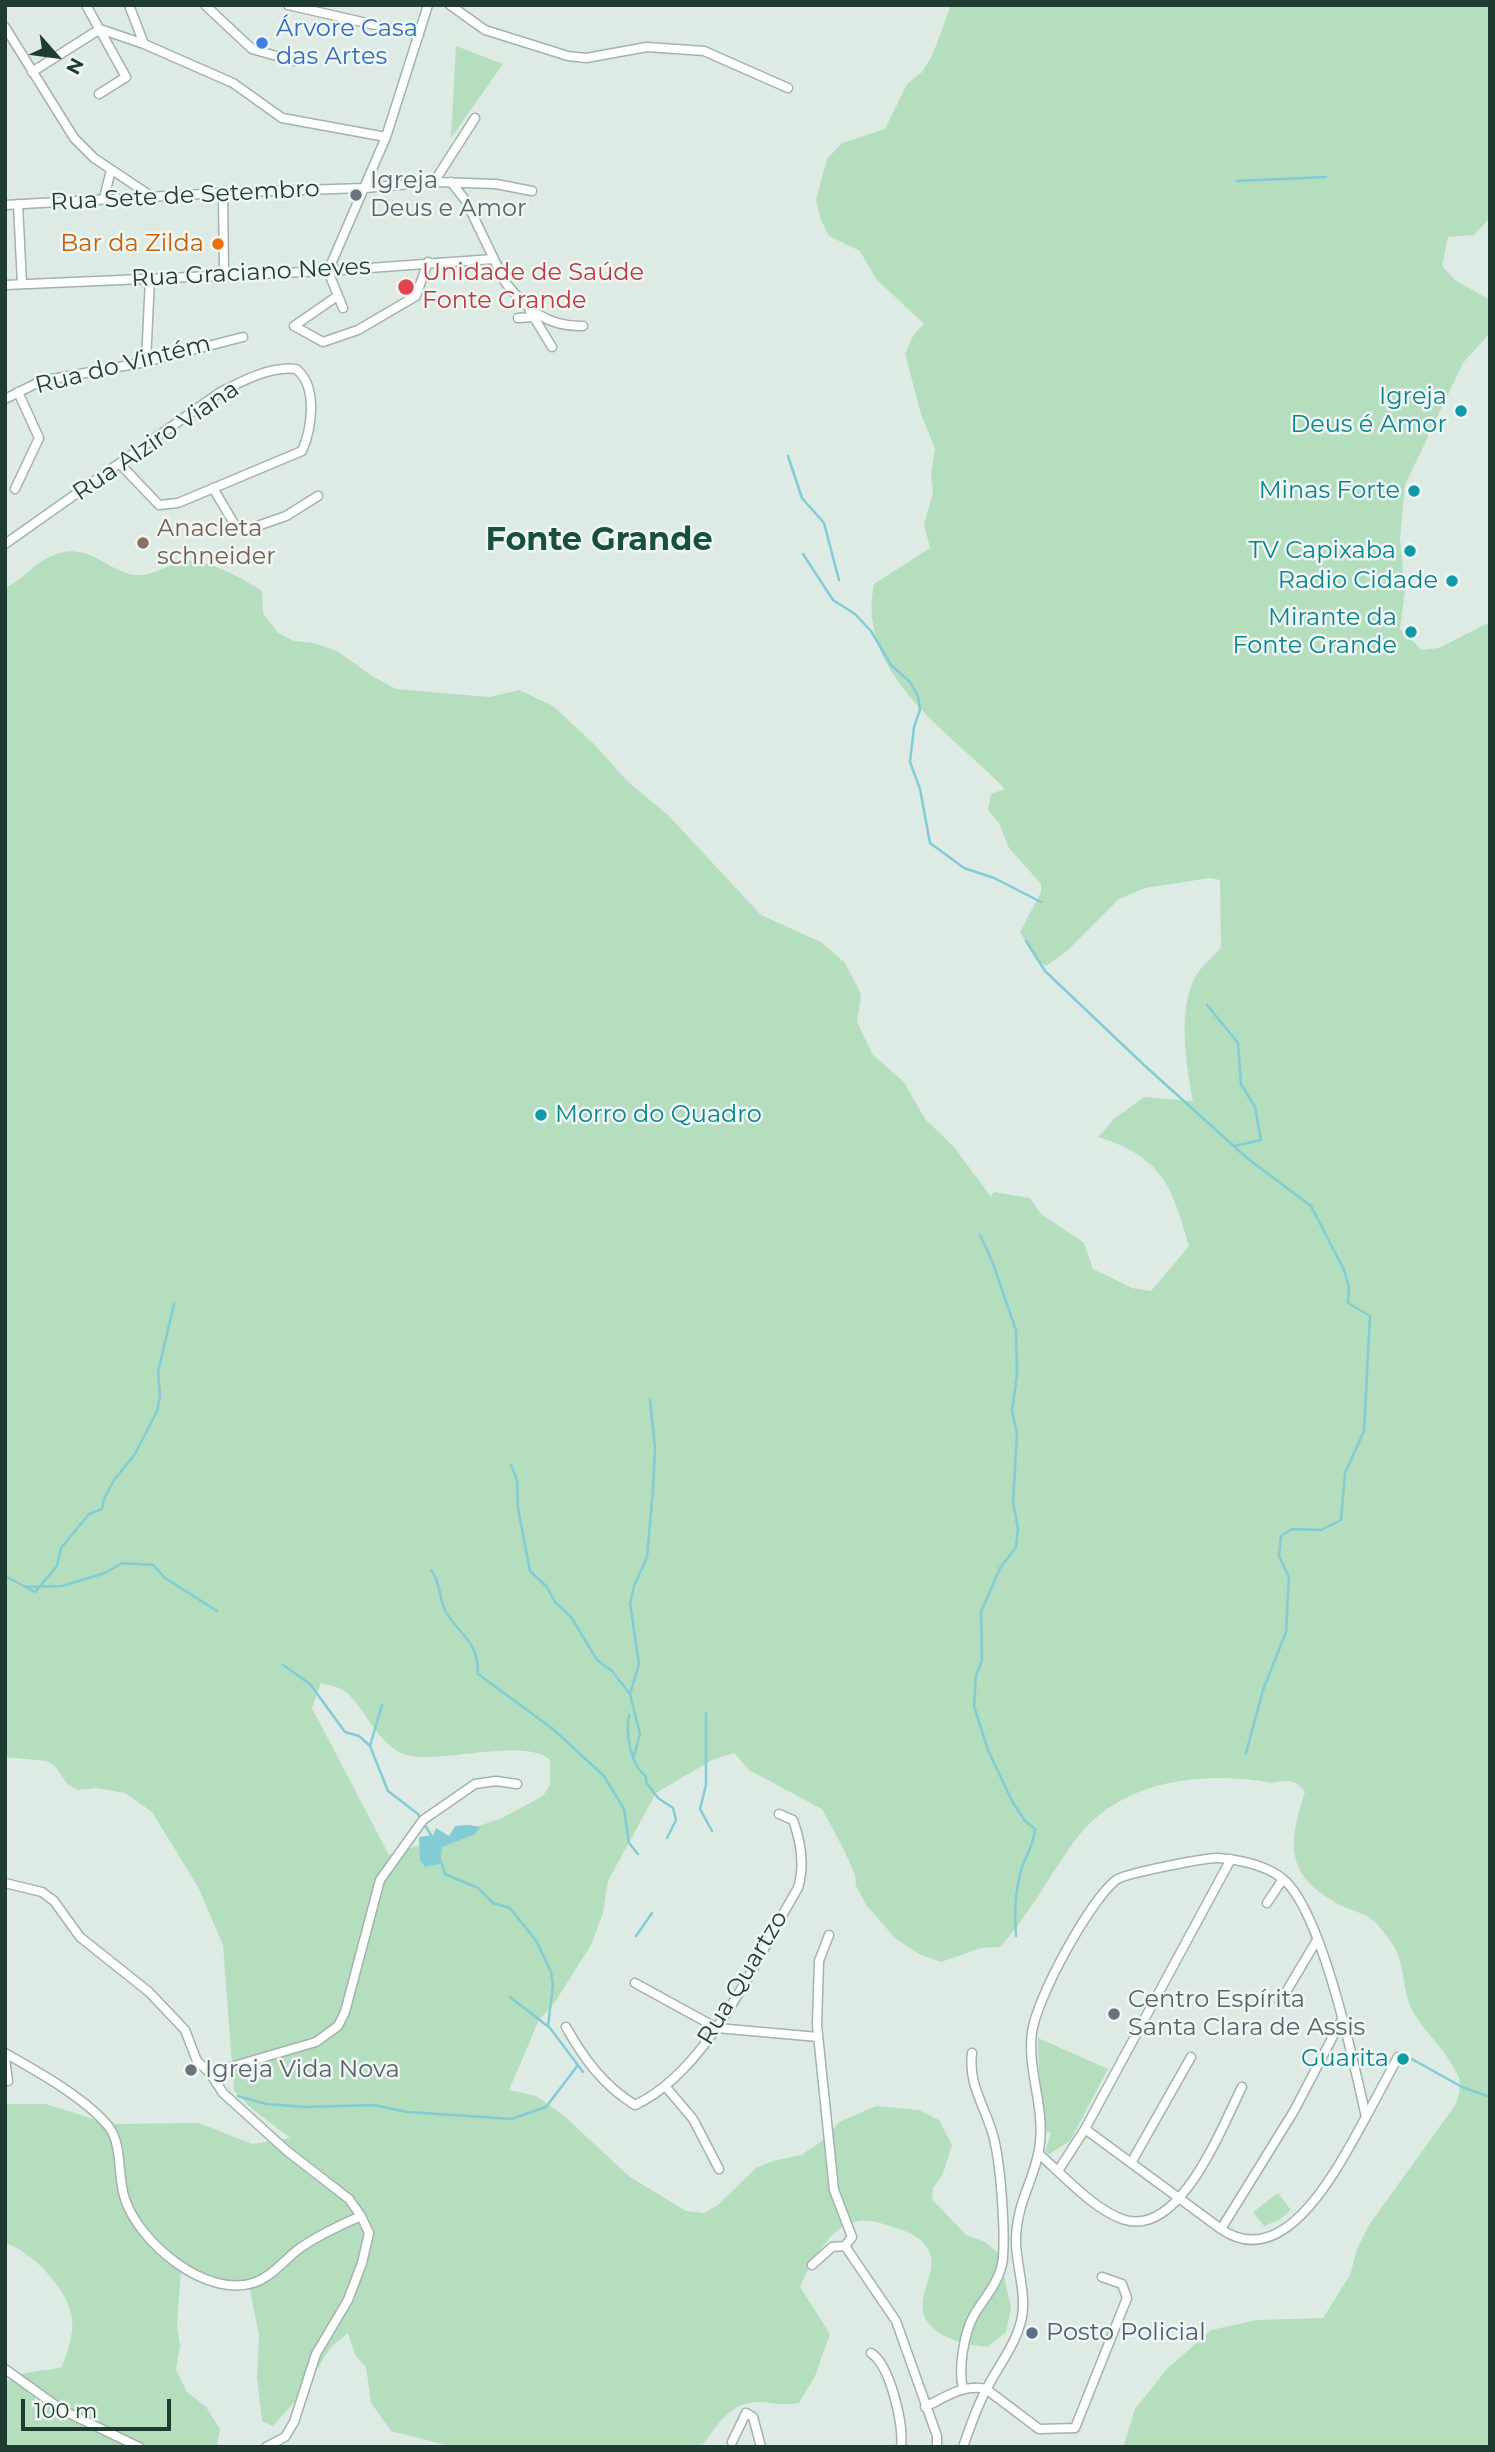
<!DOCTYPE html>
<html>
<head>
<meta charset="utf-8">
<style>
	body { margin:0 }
	#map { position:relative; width:1495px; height:2452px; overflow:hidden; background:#deebe5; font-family:Montserrat,sans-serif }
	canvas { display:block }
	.frame { position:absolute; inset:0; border:7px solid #1f3c32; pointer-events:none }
	.north { position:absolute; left:21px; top:21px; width:70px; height:70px; -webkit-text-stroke:5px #eff7f3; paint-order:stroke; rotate:118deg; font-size:19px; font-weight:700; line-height:28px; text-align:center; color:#1f3c32 }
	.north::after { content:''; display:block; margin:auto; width:24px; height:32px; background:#1f3c32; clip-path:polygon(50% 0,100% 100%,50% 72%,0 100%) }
	.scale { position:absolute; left:21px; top:2399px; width:150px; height:32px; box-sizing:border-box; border:4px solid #1f3c32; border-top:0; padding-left:9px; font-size:21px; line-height:24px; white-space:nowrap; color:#1f3c32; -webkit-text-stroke:5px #eff7f3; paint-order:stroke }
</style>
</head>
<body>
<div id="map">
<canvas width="1495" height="2452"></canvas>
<div class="frame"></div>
<div class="north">N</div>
<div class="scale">100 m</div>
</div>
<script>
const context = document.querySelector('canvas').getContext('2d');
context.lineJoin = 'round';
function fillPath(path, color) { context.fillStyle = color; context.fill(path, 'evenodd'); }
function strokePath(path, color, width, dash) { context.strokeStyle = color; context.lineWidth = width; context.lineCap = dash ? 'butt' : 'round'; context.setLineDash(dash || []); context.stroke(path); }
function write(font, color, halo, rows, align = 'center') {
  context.font = font + ' Montserrat,sans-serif'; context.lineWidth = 5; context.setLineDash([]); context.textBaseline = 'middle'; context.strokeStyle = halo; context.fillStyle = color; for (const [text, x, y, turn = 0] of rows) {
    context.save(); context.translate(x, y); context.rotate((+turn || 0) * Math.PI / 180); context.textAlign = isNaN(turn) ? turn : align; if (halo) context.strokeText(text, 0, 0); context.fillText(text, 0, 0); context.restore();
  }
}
fillPath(new Path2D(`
	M951,5h539l-2,215 -14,15 -26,2 -6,29 13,14 35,20v33l-27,30 -58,122 -5,54 5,52 -5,38 22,21 17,-2 51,-26v1825h-367l12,-38 31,-39 45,-40 46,-10 66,-2 27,-43 7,-26 12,-24 87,-121c2,-8 6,-18 3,-26 -10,-25 -32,-43 -46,-66 -10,-19 -8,-38 -15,-57 -3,-10 -14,-22 -21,-31 -9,-10 -21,-12 -33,-17 -57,-29 -58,-58 -39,-115 -9,-13 -19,-12 -33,-9 -71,-13 -154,-3 -199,60 -25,35 -44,72 -73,104l-19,1 -40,14 -22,-8 -23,-15 -29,-33 -11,-20 -1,-11 -12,-27 -21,-39 -73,-39 -15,-17 -22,7 -56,33 -48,88 -5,32 -12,32 -36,57 -16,18 -30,70 27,6 26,18 68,63 56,34 18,2 14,-8 38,-37 17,-7 28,-6 21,-14 17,-19 37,-16 43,4 20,10 13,25 -9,29 -10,14 -1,11 34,36 19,7 14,12 12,54 -5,24 -19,15c-19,-2 -45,-7 -58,-23 -19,-23 11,-50 0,-73 -6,-13 -21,-20 -34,-23 -11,-4 -25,-9 -37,-7 -28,4 -48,43 -58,66l30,47 -15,42 -16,27c-14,3 -24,0 -38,-1 -30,-2 -44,24 -60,45h-248l-62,-16 -20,-28 -5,-36 -11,-12 -7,-22 -17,14 -31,49 -27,30 -11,-5 -5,-44 2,-42 -10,-49h-17l-51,-18 -4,58 3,20 -4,24 11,22 19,15 14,22 -3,18h-212v-64c19,-15 36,-10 57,-16 5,-15 12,-32 10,-48 -3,-29 -40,-68 -67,-76v-139h41l63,20 90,-1 53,21 38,-6 -39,-30 -17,-17 -11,-146 -25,-58 -46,-75 -27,-19 -29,-5 -18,2 -11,-6 -11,-17 -9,-6 -42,-4v-1169c22,-10 34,-32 59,-36 28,-5 46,20 71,23 20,2 34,-13 52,-14 20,-2 58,19 75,30l1,22 15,20 16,8 20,2 23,8 35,25 24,13 93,8 30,-7 34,16 42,39 33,37 40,33 93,100 60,27 24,21 16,31 -4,28 16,33 31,27 21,37 29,28 37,50 3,-5 36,6 11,16 43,29 9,26 39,19 19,3 38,-45c-17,-59 -26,-89 -91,-109l17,-19 29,-21 49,4c-7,-35 -17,-99 6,-130 6,-8 16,-15 22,-24l-1,-67 -10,-2 -65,10 -26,11 -52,52 -21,15 -10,-7 -16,-27 21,-40v-8l-32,-36 -10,-25 -11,-13 3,-16 14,-5c-54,-57 -150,-114 -131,-205l56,-36 -6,-23 9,-33 -2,-19 4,-24 -14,-35 -16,-60 9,-20 10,-10 -48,-45 -16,-28 -31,-15 -9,-18 -4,-18 11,-41 15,-16 43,-14 22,-45 15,-12 10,-16zM321,1683c7,2 19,4 25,9 21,18 34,59 65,64 33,6 116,-18 139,4v24l-7,12 -43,23 -111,36 -77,-147z
	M456,46l47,18 -52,74z
	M1038,2038l70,31 -38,72 -21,13 -4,-3 6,-18 -5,-1c-5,-31 -8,-62 -8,-94z
	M1278,2193l13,17 -12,10 -15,6 -11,-14z`), '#b5debe');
fillPath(new Path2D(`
	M469,1825l11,2 -5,7 -33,13 -2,17 -15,3 -5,-7 -1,-23 14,-2 3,-7 13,8 6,-10z`), '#82ccd5');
strokePath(new Path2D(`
	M1237,181l89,-4
	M788,456l14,42 22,25 15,57
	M803,554l30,46 22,14 16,17 20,34 19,17 8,14 2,14 -6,17 -4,35 10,27 10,54 34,25 30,10 47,24
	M1026,941l19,30 99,94 103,93 64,48 33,64 5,18 -1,15 22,13 -6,115 -19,42 -4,47 -20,10 -29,-1 -11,7 -2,20 10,21 -3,55 -23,58 -17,63
	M1207,1005l31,38 3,41 14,23 6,33 -27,6
	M980,1235l12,26 24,69 1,45 -5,36 5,23 -4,68 5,27 -2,18 -16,21 -19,44 1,48 -6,16 -2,30 14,44 24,51 13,20 10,8c-1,16 -9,26 -14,41 -6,22 -7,43 -5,66
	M511,1465l6,15 1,28 12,63 17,16 8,15 16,15 26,43 15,11 18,23 10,40 -6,22
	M431,1570c10,12 7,28 15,42 15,25 32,28 32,62l75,55 51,47 20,33 5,34 9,11
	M5,1576l30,16 22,-26 4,-18 5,-6 23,-28 13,-5 2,-10 10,-19 21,-26 22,-43 3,-15 -2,-24 16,-68
	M27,1587l35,-1 43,-13 17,-10 31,2 12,13 52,33
	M283,1665l27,19 35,48 14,4 11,10 18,45 30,23 13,21
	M630,1694l9,-30 -9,-61 4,-17 13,-29 6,-67 2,-42 -5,-48
	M706,1713v72l-6,24 12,22
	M629,1715c-4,17 2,52 17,61v6l12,16 15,10 3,12 -9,18
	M370,1746l12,-41
	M441,1861l4,13 33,14 15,15 17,5 27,34 14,30 2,13 -5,41
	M636,1936l16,-23
	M510,1997l40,31 33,44
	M1410,2058l52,29 28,10
	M238,2096l28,8 39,3 69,-2 33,7 104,7 35,-12 32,-42`), '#82ccd5', 2.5);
const street = new Path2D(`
	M86,5l40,72 -27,17
	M129,5l15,39
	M205,5l47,44 42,12
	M288,5l131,30
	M450,5l35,25 83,26 18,2 61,-11 57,4 84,37
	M5,27l69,111 20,20 57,38
	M32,72l68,-43 44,15 89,39 49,35 104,19
	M434,182l41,-64
	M451,182l15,19 39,81c21,27 42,45 78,44
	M223,193l1,81
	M104,198l7,-28
	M18,204l4,80
	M5,205l233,-13 127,-4 69,-6 62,2 36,7
	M328,271l58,-134 42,-132
	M328,271l15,37
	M5,285l323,-14 165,-12
	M336,297l-42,29 29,16 35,-12 58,-34 12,-34
	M530,311l22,36
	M518,318l15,-1
	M146,362l4,-84
	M5,399l36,-18 105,-19 97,-25
	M213,488l23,39 7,4 43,-15 32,-20
	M15,489l24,-51 -21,-46
	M5,544l214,-151c23,-12 51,-27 77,-24 22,17 16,59 6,82l-124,52 -19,2 -39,-41
	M5,1883l37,9 12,9 26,36 69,55 36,38 12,31 13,12 13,20 64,58 62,48 12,17 8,17 -7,30 -14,37 -32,54 -22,68 -9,15 -19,10
	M1267,1903l16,-24
	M829,1935l-10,26 -2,64 17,165 18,47 -7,9
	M635,1983l82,45 101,9
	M1280,2002l37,-62
	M566,2027c18,32 38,59 69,78 74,-34 122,-149 163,-217 7,-23 3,-46 -5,-68l-14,-6
	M5,2053c32,18 82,46 104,74 14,19 8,50 16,72 14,43 80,99 128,84 19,-6 32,-24 47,-35 19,-13 40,-23 61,-32
	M5,2058l3,23
	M210,2073l106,-31 22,-16 7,-14 35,-132 43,-60 52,-36 21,-3 21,3
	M665,2086l28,33 26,50
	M1366,2117l32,-60
	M1039,2154c23,20 56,57 86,66 56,16 97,-94 117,-133
	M1131,2163l60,-106
	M1058,2171l27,-42 146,-270
	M1221,2229l73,-118 48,-92
	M812,2265l20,-18 13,-1 51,75 41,115v11
	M871,2353c19,12 33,71 30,94
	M5,2369l57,41 77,37
	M963,2389c-5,-20 1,-56 11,-74 11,-18 27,-35 29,-57 2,-30 -2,-94 -10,-123 -8,-29 -25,-50 -21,-82
	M925,2407c19,-9 39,-24 61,-18l53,40 36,-1 52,-130 -5,-14 -20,-7
	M732,2442l14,-29 7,4 8,30
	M963,2447c7,-20 14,-41 24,-59 12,-23 30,-45 35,-71 4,-25 -5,-49 -6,-73 -1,-42 21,-67 24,-102 4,-38 -13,-73 -8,-110 5,-35 57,-130 84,-152 7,-6 91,-23 103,-22 21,2 47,7 64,21 39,32 71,185 83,238 -25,44 -79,158 -145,112l-136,-100`);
strokePath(street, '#a1b3ac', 11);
strokePath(street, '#fff', 8);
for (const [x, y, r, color] of [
	[262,43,7,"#3f7fe0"],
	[356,195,7,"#6b7280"],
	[218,244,7,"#e8710a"],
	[406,287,9,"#e0444e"],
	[1461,411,7,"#0f9aa8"],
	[1414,491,7,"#0f9aa8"],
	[143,543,7,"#8d6e63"],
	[1410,551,7,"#0f9aa8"],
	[1452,581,7,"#0f9aa8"],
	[1411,632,7,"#0f9aa8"],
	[541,1115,7,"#0f9aa8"],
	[1114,2014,7,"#6b7280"],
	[1403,2059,7,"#0f9aa8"],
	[191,2070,7,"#6b7280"],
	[1032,2333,7,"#5c6f8a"]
]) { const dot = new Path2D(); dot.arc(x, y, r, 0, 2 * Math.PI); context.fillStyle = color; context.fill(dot); strokePath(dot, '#eff7f3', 2.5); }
write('24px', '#366cbe', '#eff7f3', [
	["Árvore Casa",276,29],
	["das Artes",276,57]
], 'left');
write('24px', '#5b616d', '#eff7f3', [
	["Igreja",370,181],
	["Deus e Amor",370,209],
	["Centro Espírita",1128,2000],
	["Santa Clara de Assis",1128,2028],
	["Igreja Vida Nova",205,2070]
], 'left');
write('24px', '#1f3c32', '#eff7f3', [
	["Rua Sete de Setembro",185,196,-3],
	["Rua Graciano Neves",251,273,-3],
	["Rua do Vintém",123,365,-14],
	["Rua Alziro Viana",156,441,-34],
	["Rua Quartzo",743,1978,-59]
]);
write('24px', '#c56008', '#eff7f3', [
	["Bar da Zilda",204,244]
], 'right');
write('24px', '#be3a42', '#eff7f3', [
	["Unidade de Saúde",422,273],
	["Fonte Grande",422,301]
], 'left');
write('24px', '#0d838f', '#eff7f3', [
	["Igreja",1447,397],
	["Deus é Amor",1447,425],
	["Minas Forte",1400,491],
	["TV Capixaba",1396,551],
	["Radio Cidade",1438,581],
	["Mirante da",1397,618],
	["Fonte Grande",1397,646],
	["Morro do Quadro",555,1115,"left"],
	["Guarita",1389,2059]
], 'right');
write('24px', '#785e54', '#eff7f3', [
	["Anacleta",157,529],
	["schneider",157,557]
], 'left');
write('24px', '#4e5e75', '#eff7f3', [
	["Posto Policial",1046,2333]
], 'left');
write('bold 32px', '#194f3f', '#eff7f3', [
	["Fonte Grande",599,541]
]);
</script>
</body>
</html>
